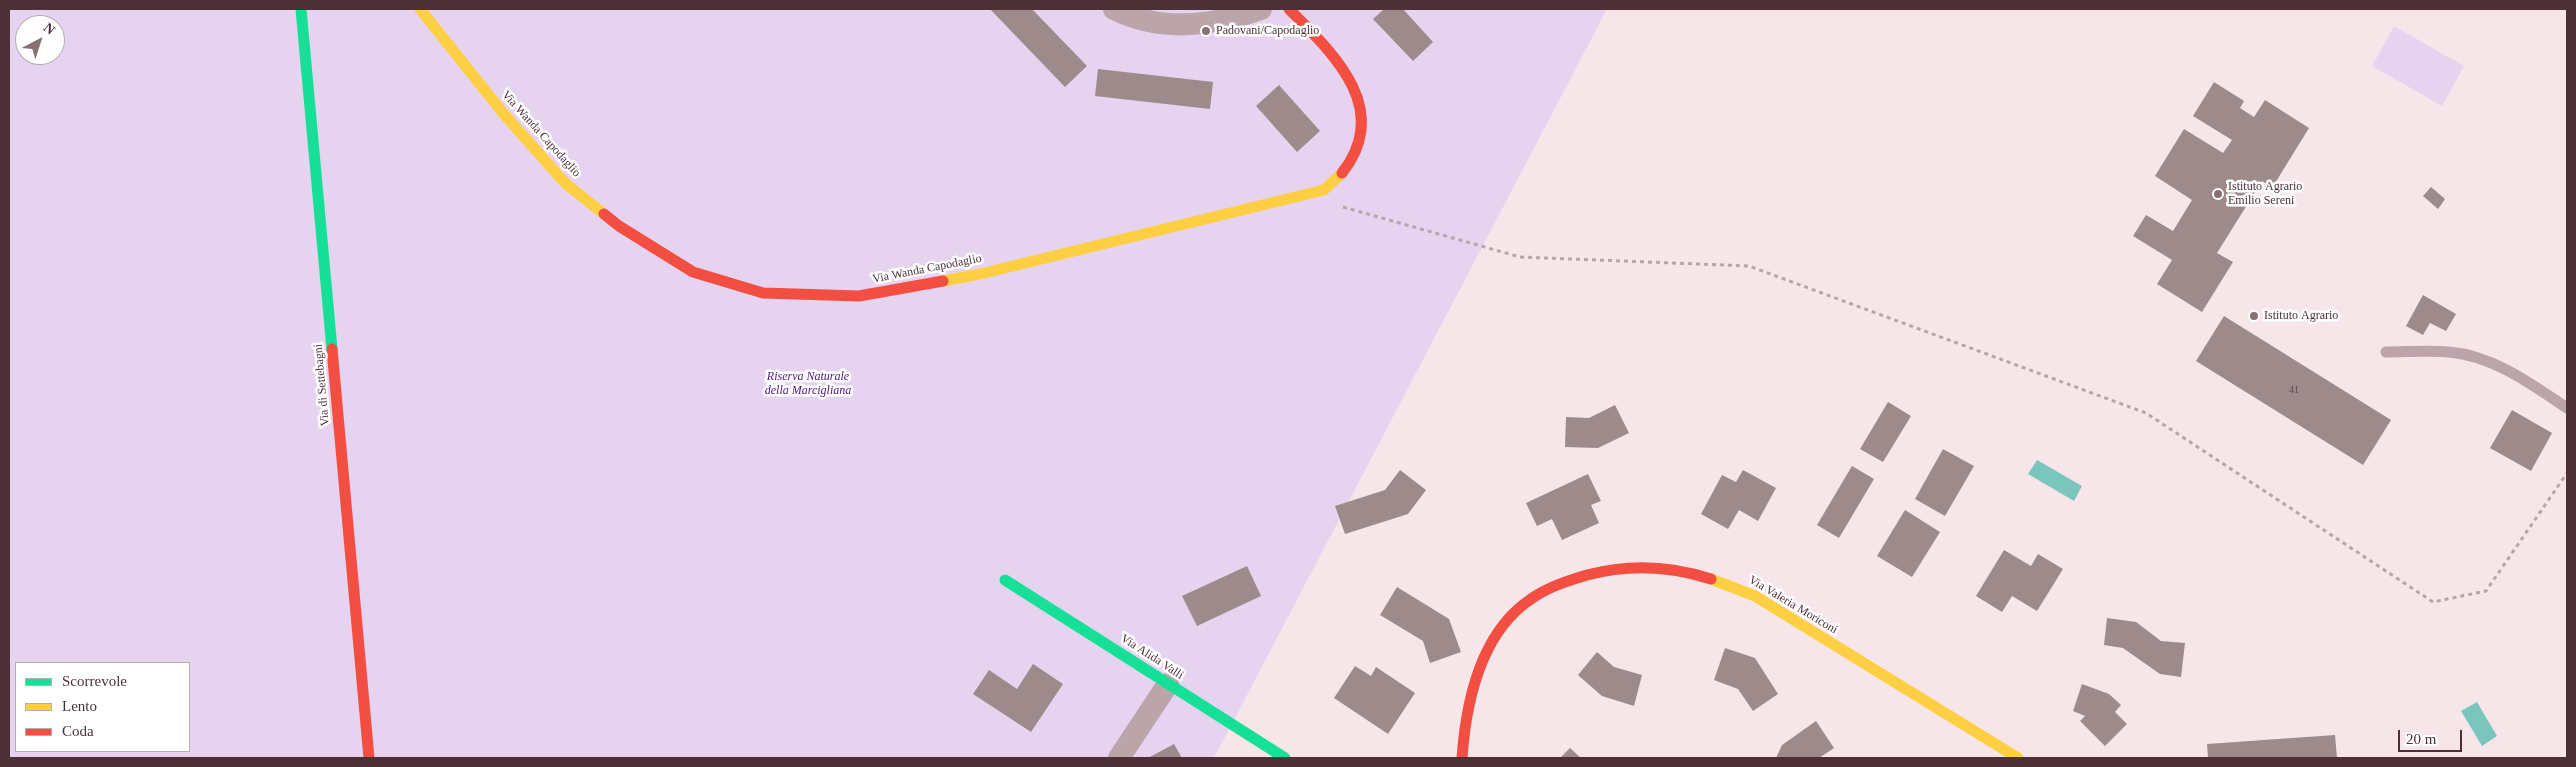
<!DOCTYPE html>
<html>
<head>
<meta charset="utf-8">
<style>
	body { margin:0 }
	#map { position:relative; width:2576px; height:767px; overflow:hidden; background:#f7e6e9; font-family:Georgia,serif }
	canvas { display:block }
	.frame { position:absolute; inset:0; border:10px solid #4d3037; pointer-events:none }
	.legend { position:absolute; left:15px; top:662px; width:175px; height:90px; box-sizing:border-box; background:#fff; border:1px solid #b8acaf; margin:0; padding:6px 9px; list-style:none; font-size:15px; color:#4d3037 }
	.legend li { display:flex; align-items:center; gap:10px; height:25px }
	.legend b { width:25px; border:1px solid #b8acaf }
	.north { position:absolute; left:15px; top:15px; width:50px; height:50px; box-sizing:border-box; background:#fff; border:1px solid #b8acaf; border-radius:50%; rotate:40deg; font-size:14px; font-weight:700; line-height:20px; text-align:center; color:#4d3037 }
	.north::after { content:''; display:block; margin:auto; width:18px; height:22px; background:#887075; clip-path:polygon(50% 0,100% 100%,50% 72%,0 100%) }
	.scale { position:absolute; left:2398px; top:730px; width:64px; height:22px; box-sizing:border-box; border:2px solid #4d3037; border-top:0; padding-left:6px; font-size:15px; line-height:18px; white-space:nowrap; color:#4d3037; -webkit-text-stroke:4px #fff; paint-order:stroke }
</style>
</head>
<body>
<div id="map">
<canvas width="2576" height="767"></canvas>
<div class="frame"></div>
<ul class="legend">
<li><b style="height:6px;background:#16e098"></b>Scorrevole</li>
<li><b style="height:6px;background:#ffcf43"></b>Lento</li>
<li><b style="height:6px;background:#f24e42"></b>Coda</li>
</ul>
<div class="north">N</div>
<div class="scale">20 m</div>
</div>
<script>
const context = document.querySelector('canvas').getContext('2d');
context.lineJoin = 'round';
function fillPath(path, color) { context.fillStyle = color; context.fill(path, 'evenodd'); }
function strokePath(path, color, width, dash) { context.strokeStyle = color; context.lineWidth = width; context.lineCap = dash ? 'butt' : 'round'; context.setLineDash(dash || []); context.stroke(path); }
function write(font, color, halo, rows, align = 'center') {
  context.font = font + ' Georgia,serif'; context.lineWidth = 5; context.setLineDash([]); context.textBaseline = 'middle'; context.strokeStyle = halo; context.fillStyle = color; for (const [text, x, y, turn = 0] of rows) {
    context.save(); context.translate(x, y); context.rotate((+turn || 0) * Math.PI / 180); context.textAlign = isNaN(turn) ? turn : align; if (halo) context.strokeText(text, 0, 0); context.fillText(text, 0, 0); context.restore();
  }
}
fillPath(new Path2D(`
	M9,9h1598l-393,749h-1205zM25,25h30v30h-30zM16,663h173v88h-173z
	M2394,26l70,40 -22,40 -70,-40z`), '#e6d3f0');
fillPath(new Path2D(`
	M2037,460l45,26 -8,15 -46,-27z
	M2477,702l20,34 -15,10 -21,-35z`), '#7ac6bd');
fillPath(new Path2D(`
	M990,9h42l55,57 -22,21z
	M1384,9h19l30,33 -20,19 -40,-42z
	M1098,69l115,13 -3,27 -115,-13z
	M2214,82l30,19 -4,7 14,9 11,-17 44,28 -37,60 -10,-7 -45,72 16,9 -31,50 -45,-28 15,-24 -39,-24 13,-21 27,16 19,-31 -37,-24 29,-47 39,24 9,-13 -39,-24z
	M1279,85l41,46 -23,21 -41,-46z
	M2431,187l14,12 -7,10 -15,-13z
	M2423,295l33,19 -10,17 -16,-8 -7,12 -17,-9z
	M2224,316l167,104 -28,45 -167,-104z
	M1888,402l23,14 -28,46 -23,-13z
	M1615,405l14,28 -31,15 -33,-1 1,-30 23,1z
	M2512,410l40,23 -21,38 -41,-23z
	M1943,449l31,17 -29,50 -30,-17z
	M1852,466l22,13 -35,59 -22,-13z
	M1400,470l26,20 -18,24 -63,20 -10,-28 50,-16z
	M1743,470l33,18 -18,33 -19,-11 -11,19 -27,-15 21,-39 14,7z
	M1588,474l13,27 -10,4 8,18 -37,17 -10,-21 -15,7 -11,-23z
	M1905,510l35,22 -28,45 -35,-21z
	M2004,550l27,16 7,-12 25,15 -26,42 -25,-15 -10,16 -26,-16z
	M1247,566l14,30 -64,30 -15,-30z
	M1397,587l52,32 12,33 -31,11 -7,-22 -43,-26z
	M2107,618l29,4 25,19 24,2 -4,34 -21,-3 -37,-26 -19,-3z
	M1725,648l30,10 23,36 -25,17 -15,-22 -24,-9z
	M1597,652l17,15 28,8 -8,31 -32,-10 -24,-21z
	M1033,664l30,20 -32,48 -58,-38 16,-24 28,19z
	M1355,666l16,10 5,-9 39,26 -27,41 -54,-36z
	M2082,684l27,10 12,11 -6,7 12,12 -22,22 -25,-25 5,-5 -12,-5z
	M1816,721l18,27 -15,10h-43l6,-13z
	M2335,735l2,23h-129l-1,-14z
	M1174,744l8,14h-34z
	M1570,748l11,10h-21z`), '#9d8a8b');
strokePath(new Path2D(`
	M1343,207l177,50 229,9 397,147 287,189 53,-11 81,-118`), '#b7a5a9', 3, [4, 4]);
strokePath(new Path2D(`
	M2386,352c21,0 42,-2 63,0 45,4 82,32 118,56`), '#bba5ab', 11);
strokePath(new Path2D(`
	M1114,9c47,24 99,17 147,0
	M1119,758l49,-74`), '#bba5ab', 22);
strokePath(new Path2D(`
	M301,9l31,340
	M1005,580l280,178`), '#16e098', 11);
strokePath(new Path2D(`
	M420,9l83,104 62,70 39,31
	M943,281l37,-7 344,-84 18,-17
	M1711,579l44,17 263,162`), '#ffcf43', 11);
strokePath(new Path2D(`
	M1289,9c44,44 104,100 53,164
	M604,214l15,12 74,46 70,21 96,3 84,-15
	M332,349l37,409
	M1462,758c4,-57 18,-125 69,-159 17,-12 36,-18 56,-24 41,-11 84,-9 124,4`), '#f24e42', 11);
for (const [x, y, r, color] of [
	[1206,31,5,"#887075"],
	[2218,194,5,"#887075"],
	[2254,316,5,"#887075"]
]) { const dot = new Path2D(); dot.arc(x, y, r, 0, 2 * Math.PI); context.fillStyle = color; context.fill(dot); strokePath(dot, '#fff', 2); }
write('10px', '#61464c', null, [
	["41",2294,390]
]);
write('12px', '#4d3037', '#fff', [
	["Padovani/Capodaglio",1216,31],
	["Istituto Agrario",2228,187],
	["Emilio Sereni",2228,201],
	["Istituto Agrario",2264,316]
], 'left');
write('12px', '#4d3037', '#fff', [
	["Via Wanda Capodaglio",541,134,48],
	["Via Wanda Capodaglio",927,269,-11],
	["Via di Settebagni",322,385,-95],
	["Via Valeria Moriconi",1793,605,31],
	["Via Alida Valli",1152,657,33]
]);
write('italic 12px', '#4e147d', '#fff', [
	["Riserva Naturale",808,377],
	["della Marcigliana",808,391]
]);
</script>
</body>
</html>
